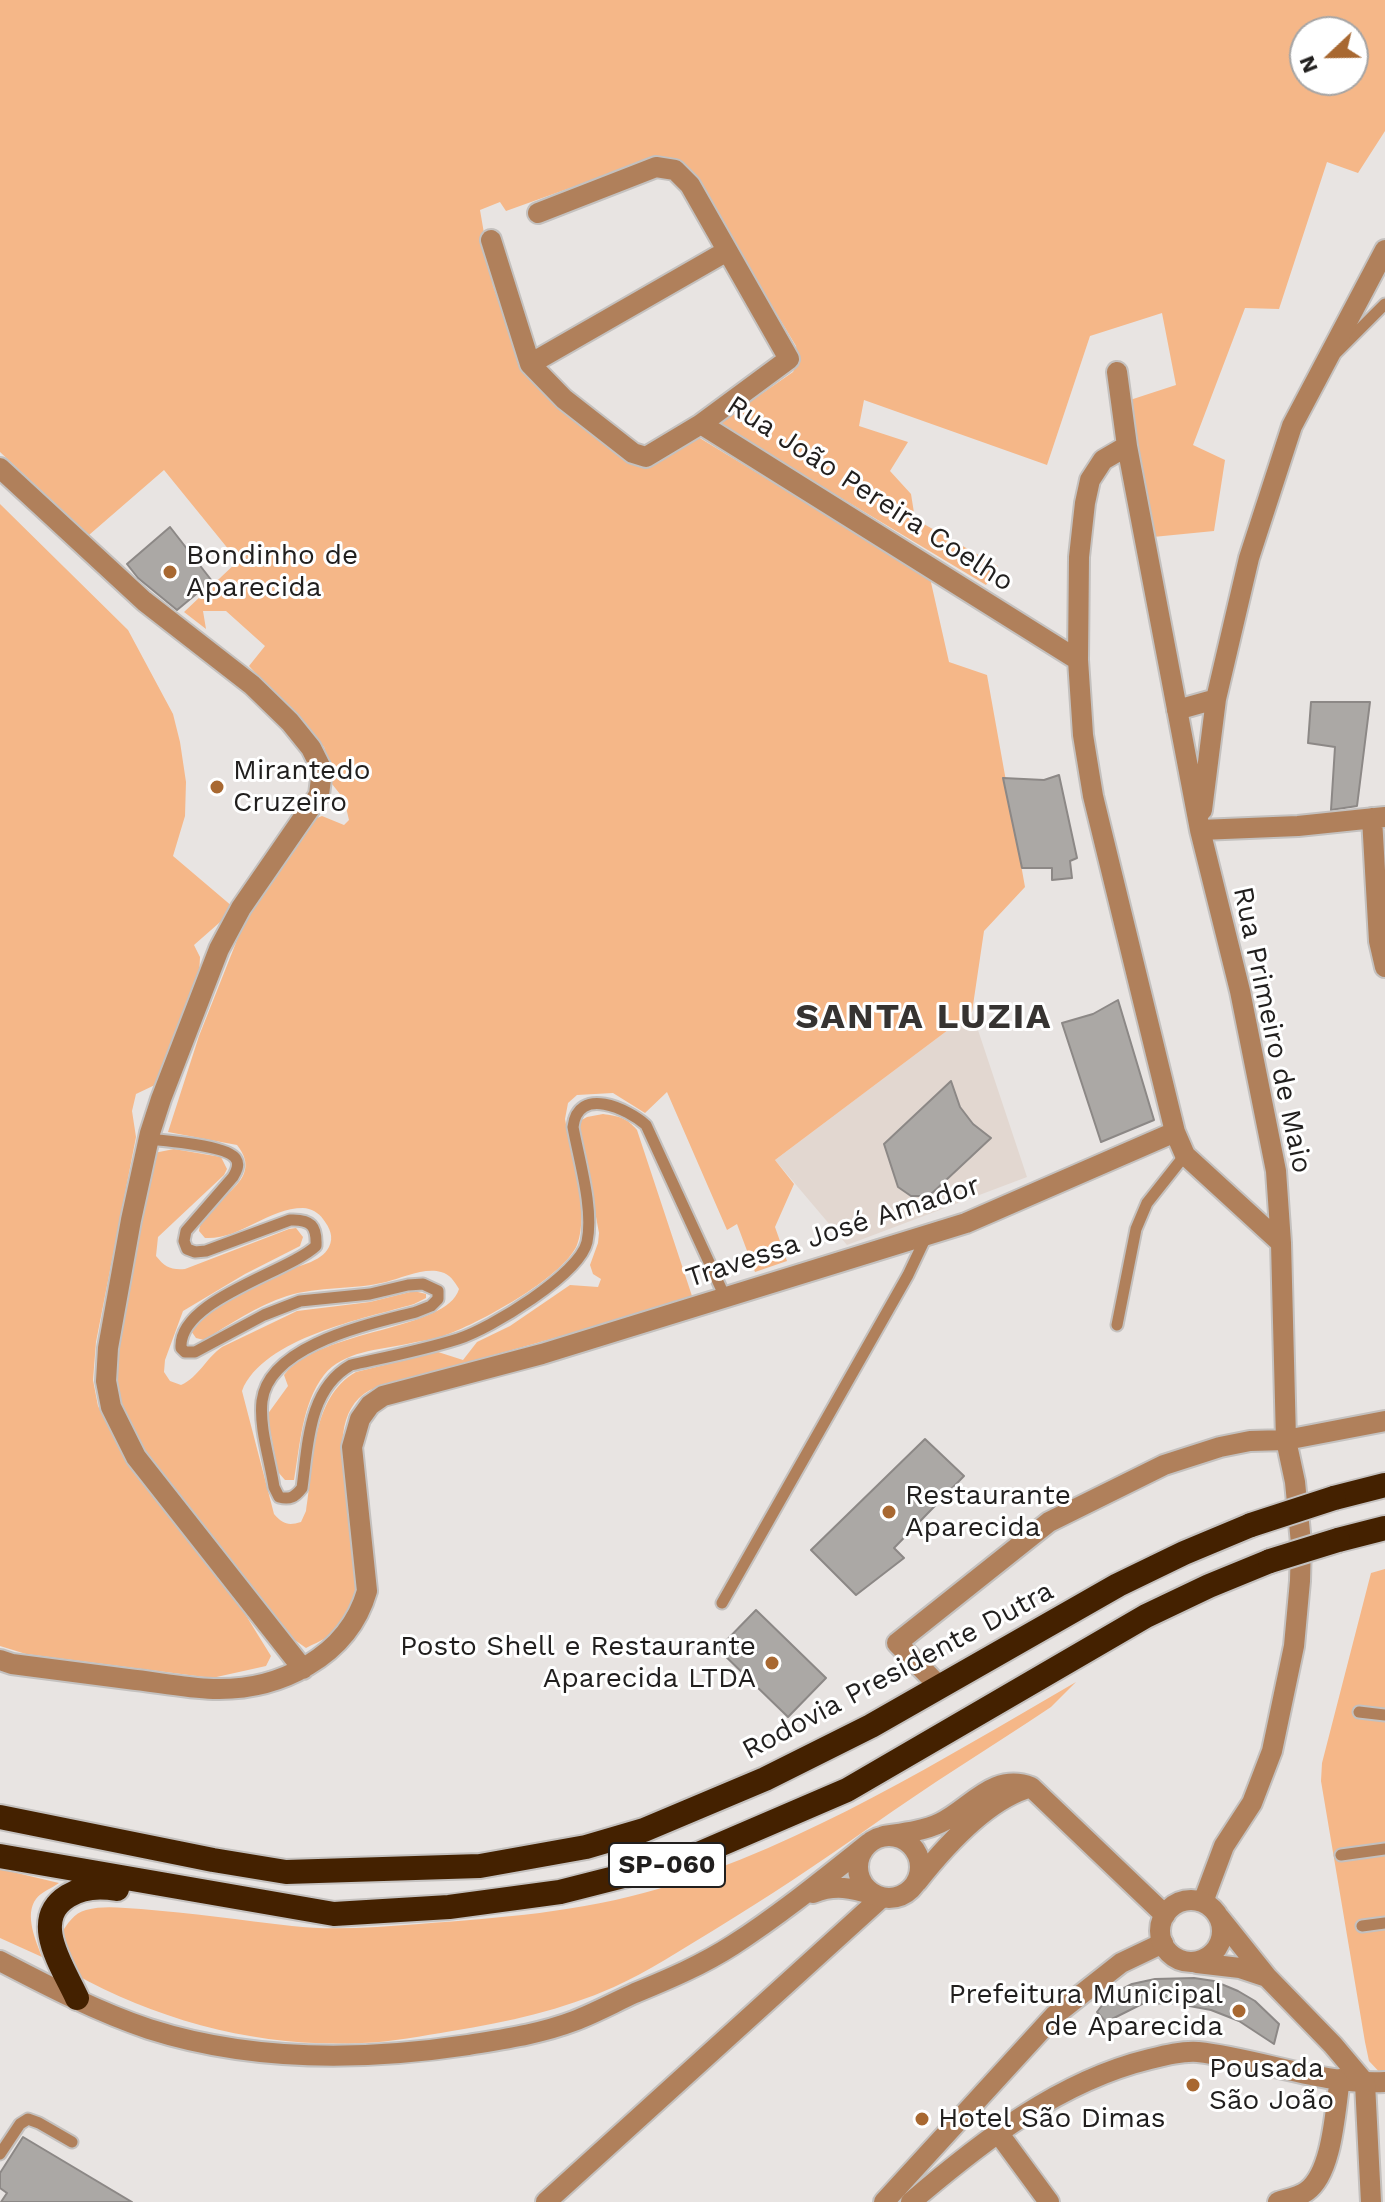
<!DOCTYPE html>
<html>
<head>
<meta charset="utf-8">
<style>
	body { margin:0 }
	#map { position:relative; width:1385px; height:2202px; overflow:hidden; background:#e8e4e2; font-family:"Work Sans",sans-serif }
	canvas { display:block }
	.north { position:absolute; left:1289px; top:16px; width:80px; height:80px; box-sizing:border-box; background:#fff; border:2px solid #a6a5a5; border-radius:50%; rotate:248deg; font-size:22px; font-weight:700; line-height:32px; text-align:center; color:#211f1e }
	.north::after { content:''; display:block; margin:auto; width:28px; height:36px; background:#a86831; clip-path:polygon(50% 0,100% 100%,50% 72%,0 100%) }
</style>
</head>
<body>
<div id="map">
<canvas width="1385" height="2202"></canvas>
<div class="north">N</div>
</div>
<script>
const context = document.querySelector('canvas').getContext('2d');
context.lineJoin = 'round';
function fillPath(path, color) { context.fillStyle = color; context.fill(path, 'evenodd'); }
function strokePath(path, color, width, dash) { context.strokeStyle = color; context.lineWidth = width; context.lineCap = dash ? 'butt' : 'round'; context.setLineDash(dash || []); context.stroke(path); }
function write(font, color, halo, rows, align = 'center') {
  context.font = font + ' "Work Sans",sans-serif'; context.lineWidth = 6; context.setLineDash([]); context.textBaseline = 'middle'; context.strokeStyle = halo; context.fillStyle = color; for (const [text, x, y, turn = 0] of rows) {
    context.save(); context.translate(x, y); context.rotate((+turn || 0) * Math.PI / 180); context.textAlign = isNaN(turn) ? turn : align; if (halo) context.strokeText(text, 0, 0); context.fillText(text, 0, 0); context.restore();
  }
}
fillPath(new Path2D(`
	M972,1012l55,165 -180,68 -72,-85z`), '#e2d7d0');
fillPath(new Path2D(`
	M0,0h1385v131l-27,42 -31,-11 -48,147 -34,-1 -52,137 32,15 -11,71 -61,6 -23,-137 46,-15 -14,-72 -72,23 -43,129 -183,-65 -5,26 49,16 -18,29 21,23 4,25 83,47 -12,19 -268,-161 75,-52 5,-10 -2,-16 -104,-173 -14,-10 -30,-3 -142,51 -6,-9 -20,8 13,76 25,69 116,108 64,-26 232,141 19,84 38,13 38,212 -41,44 -12,81 -197,148 19,24 -19,43 12,34 -32,11 -18,-48 -10,6 -60,-138 -22,21 -32,-20 -36,2 -9,8 -3,16c6,34 25,93 12,126 -14,33 -101,80 -134,91 -12,4 -24,5 -36,8 -28,6 -64,7 -83,31 -22,28 -24,71 -30,105h-9l-7,-8 -11,-57 21,-29 -4,-11c37,-47 163,-44 175,-86 -5,-8 -9,-15 -18,-17 -16,-5 -40,6 -55,10 -32,8 -67,4 -99,14 -30,10 -57,28 -83,44l-8,-2 -5,-7 6,-9c27,-18 54,-39 84,-50 15,-6 40,-9 48,-25 5,-10 1,-19 -6,-28 -4,-6 -12,-11 -20,-11 -35,0 -63,32 -98,30l-6,-7c6,-34 69,-47 38,-86l-69,-13 31,-96 44,-111 69,-105 10,-4 22,9 5,-5 -5,-21 -12,-15 -1,-15 -7,-22 -75,-81 16,-20 -39,-35h-23l3,18 -22,-17 54,-51 -74,-91 -75,65 -89,-83zM1305,32h48v48h-48z
	M0,504l128,126 45,84 7,28 6,40 -1,34 -12,40 60,51 -6,9 -33,29 6,12 -1,19 -42,108 -21,10 -4,17 4,26 -40,205 -3,38 5,26 35,66 104,129 34,55 -5,10 -54,12 -186,-24 -26,-8z
	M603,1114c16,2 24,4 34,16l56,169 -323,91c-67,37 13,172 -24,230 -9,14 -26,21 -40,28l-14,-10 -145,-181 -25,-47 -6,-22v-44l38,-191 20,-4 47,8 6,12 -3,6 -66,62 -2,19c9,11 14,14 29,13l104,-40 7,-1 7,9 -3,9 -55,28 -62,37 -18,49 -1,12 6,9 11,4c18,-8 25,-27 41,-38l75,-36 73,-9 44,-11 12,3v4l-12,6c-50,15 -150,33 -172,87l32,123c9,10 14,12 27,8l5,-11c8,-46 4,-113 50,-139l82,-20 25,8 14,-18 33,-16 60,-41 28,2 3,-8 -8,-5 -3,-9 8,-22 1,-10 -19,-103v-9l7,-4z
	M1385,1569v509l-16,-17 -4,-19 -44,-261 1,-18 49,-190z
	M1076,1682l-25,25c-60,40 -122,78 -181,120 -51,36 -102,70 -156,103 -33,20 -65,41 -100,57 -52,23 -106,35 -162,44 -30,5 -60,11 -90,12 -100,5 -202,-21 -289,-70l-12,-39c6,-10 13,-21 25,-24 18,-5 37,-2 55,-1 50,4 100,11 151,17 41,5 85,1 127,-2 80,-6 162,-12 239,-35 150,-46 283,-129 418,-207z
	M0,1869l59,14c-7,5 -18,9 -23,16 -12,16 0,42 6,58l-42,-19z`), '#f5b788');
const building = new Path2D(`
	M170,527l42,54 -35,29 -39,-32 -11,-14z
	M1311,702h59l-13,104 -26,4 4,-63 -27,-4z
	M1059,775l18,83 -7,3 2,17 -20,2v-12h-30l-19,-90 41,2z
	M1118,1000l36,120 -53,22 -39,-119 31,-9z
	M951,1081l9,26 13,17 18,14 -62,58h-18l-13,-9 -14,-43z
	M925,1439l39,37 -70,72 10,10 -48,37 -45,-45z
	M756,1610l70,68 -38,39 -70,-68z
	M1194,1978l20,3 24,10 17,10 24,23 -5,20 -35,-23 -28,-11 -38,-7 -31,1 -36,18 -9,-10 13,-17 22,-11 23,-5z
	M23,2137l109,65h-131l6,-9 -7,-5v-15z`);
fillPath(building, '#aba8a5');
strokePath(building, '#8c8886', 2);
const service = new Path2D(`
	M1337,352l48,-48
	M149,1139c17,2 79,6 87,20 4,6 0,13 -3,18l-47,54 -2,10 3,8 8,3 11,-1 84,-31c21,-1 27,6 26,26 -29,27 -138,54 -135,102l4,4h10l69,-37 36,-14 70,-7 38,-9 15,-1 15,7v8l-7,7 -15,6c-45,12 -147,32 -154,89 -3,27 8,59 12,86l5,10c11,3 16,0 23,-9 6,-43 6,-99 49,-123 36,-8 72,-15 107,-26 32,-10 122,-65 129,-97 7,-33 -8,-82 -14,-115 5,-42 55,-18 73,-2l79,172
	M1117,1325l19,-96 11,-26 38,-48
	M722,1603l186,-328 18,-38
	M1359,1712l26,3
	M1341,1855l44,-6
	M1362,1926l23,-3
	M0,2154l20,-30 8,-5 11,4 33,19`);
const minor = new Path2D(`
	M491,240l39,124 34,35 69,54 13,4 55,-33 88,-65 -99,-174 -15,-15 -19,-3 -118,46
	M530,364l197,-113
	M1117,372l10,74 73,384 40,161 36,180 5,72 5,197 9,42 6,61 -1,38 -6,65 -22,105 -20,52 -28,43 -21,56
	M701,424l377,236
	M1127,446l-24,14 -13,20 -5,23 -6,54 -1,103 5,75 10,61 82,336 10,23 96,88
	M0,468l144,133 108,84 38,37 21,26 11,22 -3,25 -78,113 -22,41 -58,150 -11,34 -19,87 -23,128 -2,33 5,26 25,50 167,212
	M1177,710l39,-11
	M1202,810l14,-111 33,-141 43,-132 93,-176
	M1372,818l7,123 6,26
	M1200,830l98,-4 87,-9
	M0,1660l12,4c39,5 77,10 116,15 28,3 57,9 85,10 66,2 135,-32 154,-98l-15,-144 8,-28 10,-14 13,-9 159,-42 424,-131 209,-91
	M939,1686l-42,-43 152,-121 115,-57 56,-18 30,-6 36,-1 99,-19
	M999,2134l50,68
	M546,2202l335,-304
	M884,2202l171,-187 66,-52 42,-20
	M911,2202c70,-60 148,-121 239,-143 16,-4 32,-8 48,-7 63,7 123,33 187,30
	M1278,2202c9,-3 21,-5 29,-11 26,-19 28,-82 33,-112`);
const tertiary = new Path2D(`
	M858 1867a31 31 0 1 1 62 0a31 31 0 1 1-62 0Z
	M884,1836c19,-3 39,-5 56,-13 30,-14 53,-51 91,-36l134,128
	M917,1882c26,-33 67,-79 108,-93
	M813,1893c22,-9 39,-5 61,2
	M1160 1931a31 31 0 1 1 62 0a31 31 0 1 1-62 0Z
	M1219,1917l48,60 66,68 32,38 6,119
	M0,1961c48,25 98,51 149,68 103,33 213,32 319,16 36,-6 72,-11 106,-24 21,-8 41,-19 61,-28 34,-14 67,-28 98,-48 48,-31 92,-67 136,-102
	M1197,1963l43,5 27,9`);
const motorway = new Path2D(`
	M1334,1498l51,-13
	M1338,1540l47,-12
	M0,1817l213,43 73,12 194,-6 106,-19 58,-17 121,-51 106,-53 247,-141 66,-32 67,-28
	M0,1856l334,58 115,-7 111,-15 122,-31 165,-71 299,-174 63,-30 61,-25
	M77,1998c-14,-31 -48,-78 -9,-102 14,-9 32,-10 49,-7`);
strokePath(service, '#c4c1bf', 15);
strokePath(minor, '#c4c1bf', 24);
strokePath(tertiary, '#c4c1bf', 24);
strokePath(motorway, '#c4c1bf', 28);
strokePath(service, '#b0805b', 11);
strokePath(minor, '#b0805b', 20);
strokePath(tertiary, '#b0805b', 20);
strokePath(motorway, '#442100', 24);
const motorwayBridge = new Path2D(`
	M1251,1525l83,-27
	M1270,1561l68,-21`);
strokePath(motorwayBridge, '#c4c1bf', 28, []);
strokePath(motorwayBridge, '#442100', 24);
for (const [x, y, r, color] of [
	[170,572,8,"#a86831"],
	[217,787,8,"#a86831"],
	[889,1512,8,"#a86831"],
	[772,1663,8,"#a86831"],
	[1239,2011,8,"#a86831"],
	[1193,2085,8,"#a86831"],
	[922,2119,8,"#a86831"]
]) { const dot = new Path2D(); dot.arc(x, y, r, 0, 2 * Math.PI); context.fillStyle = color; context.fill(dot); strokePath(dot, '#fff', 3); }
for (const [x, y, w] of [
	[667,1865,116]
]) { const box = new Path2D(); box.roundRect(x - w / 2, y - 22, w, 44, 6); context.fillStyle = '#fff'; context.fill(box); strokePath(box, '#211f1e', 2); }
write('bold 26px', '#211f1e', null, [
	["SP-060",667,1865]
]);
write('28px', '#211f1e', '#fff', [
	["Rua João Pereira Coelho",870,494,33],
	["Rua Primeiro de Maio",1272,1030,78],
	["Travessa José Amador",833,1232,-18],
	["Rodovia Presidente Dutra",898,1671,-28]
]);
write('28px', '#211f1e', '#fff', [
	["Bondinho de",186,556],
	["Aparecida",186,588],
	["Mirantedo",233,771],
	["Cruzeiro",233,803],
	["Restaurante",905,1496],
	["Aparecida",905,1528],
	["Posto Shell e Restaurante",756,1647,"right"],
	["Aparecida LTDA",756,1679,"right"],
	["Prefeitura Municipal",1223,1995,"right"],
	["de Aparecida",1223,2027,"right"],
	["Pousada",1209,2069],
	["São João",1209,2101],
	["Hotel São Dimas",938,2119]
], 'left');
context.letterSpacing = '2px';
write('bold 36px', '#363331', '#fff', [
	["SANTA LUZIA",924,1017]
]);
context.letterSpacing = '0px';
</script>
</body>
</html>
